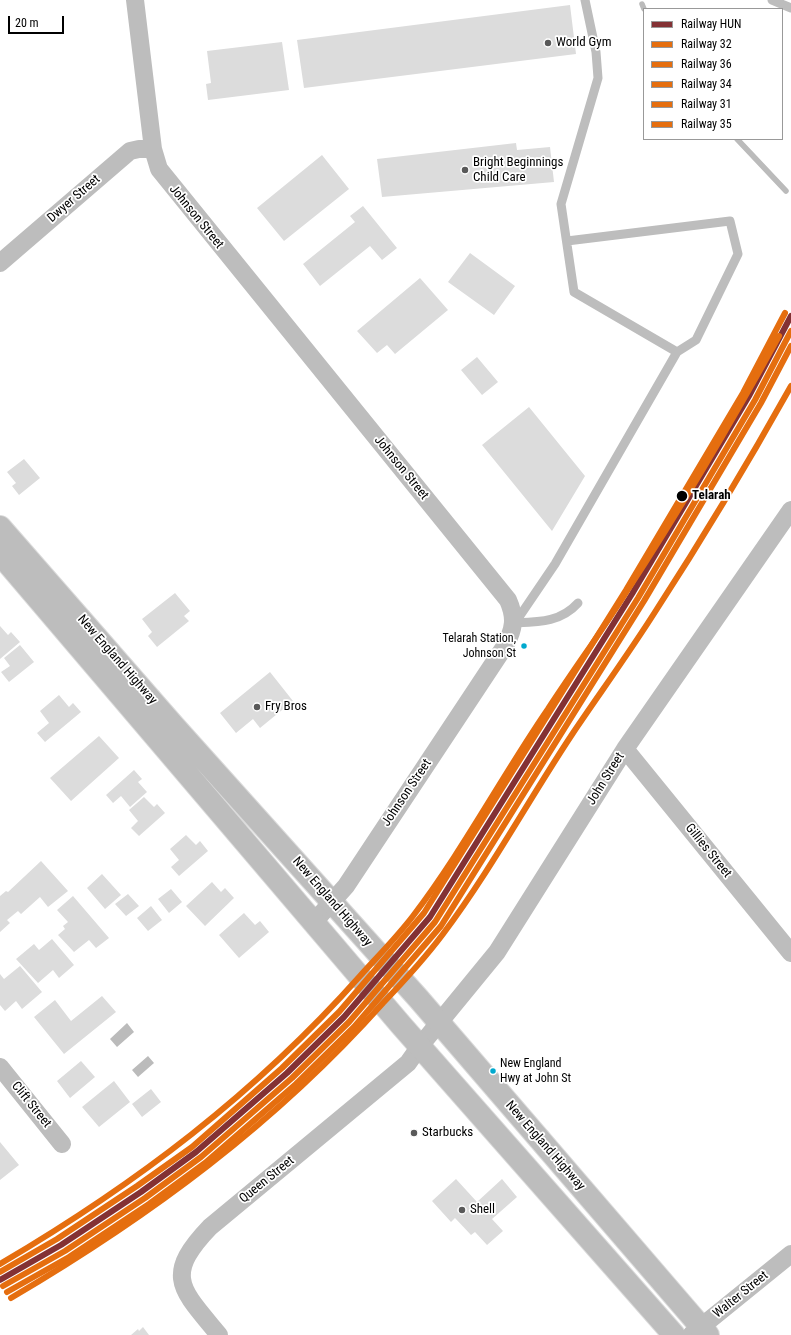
<!DOCTYPE html>
<html>
<head>
<meta charset="utf-8">
<style>
	body { margin:0 }
	#map { position:relative; width:791px; height:1335px; overflow:hidden; background:#fff; font-family:"Roboto Condensed",sans-serif }
	canvas { display:block }
	.legend { position:absolute; left:643px; top:8px; width:140px; height:132px; box-sizing:border-box; background:#fff; border:1px solid #999; margin:0; padding:5px 7px; list-style:none; font-size:12px; color:#000 }
	.legend li { display:flex; align-items:center; gap:8px; height:20px }
	.legend b { width:20px; border:1px solid #999 }
	.scale { position:absolute; left:8px; top:16px; width:56px; height:18px; box-sizing:border-box; border:2px solid #000; border-top:0; padding-left:5px; font-size:12px; line-height:14px; white-space:nowrap; color:#000; -webkit-text-stroke:3px #fff; paint-order:stroke }
</style>
</head>
<body>
<div id="map">
<canvas width="791" height="1335"></canvas>
<ul class="legend">
<li><b style="height:5px;background:#833134"></b>Railway HUN</li>
<li><b style="height:5px;background:#e56e0f"></b>Railway 32</li>
<li><b style="height:5px;background:#e56e0f"></b>Railway 36</li>
<li><b style="height:5px;background:#e56e0f"></b>Railway 34</li>
<li><b style="height:5px;background:#e56e0f"></b>Railway 31</li>
<li><b style="height:5px;background:#e56e0f"></b>Railway 35</li>
</ul>
<div class="scale">20 m</div>
</div>
<script>
const context = document.querySelector('canvas').getContext('2d');
context.lineJoin = 'round';
function fillPath(path, color) { context.fillStyle = color; context.fill(path, 'evenodd'); }
function strokePath(path, color, width, dash) { context.strokeStyle = color; context.lineWidth = width; context.lineCap = dash ? 'butt' : 'round'; context.setLineDash(dash || []); context.stroke(path); }
function write(font, color, halo, rows, align = 'center') {
  context.font = font + ' "Roboto Condensed",sans-serif'; context.lineWidth = 3.5; context.setLineDash([]); context.textBaseline = 'middle'; context.strokeStyle = halo; context.fillStyle = color; for (const [text, x, y, turn = 0] of rows) {
    context.save(); context.translate(x, y); context.rotate((+turn || 0) * Math.PI / 180); context.textAlign = isNaN(turn) ? turn : align; if (halo) context.strokeText(text, 0, 0); context.fillText(text, 0, 0); context.restore();
  }
}
fillPath(new Path2D(`
	M127,1023l7,9 -17,15 -7,-8z
	M148,1056l6,7 -16,14 -6,-7z`), '#bbb');
strokePath(new Path2D(`
	M642,4l2,5
	M737,139l49,52`), '#bbb', 5.5);
fillPath(new Path2D(`
	M570,5l6,49 -272,34 -7,-48z
	M282,42l7,48 -81,10 -2,-16 5,-1 -4,-32z
	M516,143l1,7 33,-3 4,35 -172,15 -5,-38z
	M322,155l27,34 -65,52 -27,-33z
	M363,206l34,42 -15,12 -12,-14 -50,40 -17,-22 52,-42 -5,-6z
	M470,253l45,33 -21,29 -46,-33z
	M420,278l28,32 -53,44 -8,-9 -10,8 -20,-22z
	M477,357l21,25 -16,13 -21,-25z
	M529,407l56,69 -33,55 -70,-86z
	M24,459l16,19 -21,17 -7,-9 4,-3 -9,-11z
	M175,593l15,18 -6,5 5,5 -32,26 -9,-11 4,-4 -10,-13z
	M0,626l8,9 3,-3 9,10 -20,17z
	M20,645l14,17 -25,20 -8,-10 9,-6 -6,-8z
	M270,672l23,29 -33,27 -7,-9 -17,14 -16,-20z
	M59,695l10,12 4,-4 8,9 -36,30 -8,-9 12,-10 -9,-12z
	M99,736l20,22 -48,43 -21,-23z
	M134,770l8,9 -4,3 9,10 -17,15 -9,-11 -8,7 -7,-8z
	M144,797l10,10 3,-3 8,9 -26,23 -8,-8 7,-7 -9,-11z
	M186,835l10,10 4,-4 8,10 -29,25 -8,-9 8,-7 -9,-11z
	M41,861l27,30 -20,16 -8,-10 -19,17 -3,-3 -11,9 3,3 -10,9v-36l6,-5 2,1z
	M102,874l19,21 -16,14 -18,-21z
	M212,882l9,10 4,-4 9,10 -29,28 -19,-20z
	M171,889l11,13 -13,11 -11,-14z
	M128,894l11,12 -13,10 -11,-12z
	M73,896l36,42 -13,10 -7,-8 -15,12 -16,-17 7,-6 -2,-3 5,-4 -11,-12z
	M151,906l11,14 -14,11 -11,-13z
	M244,913l11,12 5,-4 9,11 -30,26 -20,-23z
	M52,939l22,26 -15,13 -6,-8 -15,13 -22,-24 18,-15 5,6z
	M20,966l22,26 -20,17 -6,-8 -11,10 -5,-6v-31l4,5z
	M102,996l14,16 -52,42 -30,-37 21,-17 16,21z
	M81,1061l14,16 -25,21 -13,-17z
	M114,1081l16,21 -31,25 -17,-20z
	M151,1089l10,13 -19,15 -10,-13z
	M0,1142l19,23 -19,15z
	M456,1179l21,23 25,-23 15,18 -25,22 11,12 -16,14 -12,-13 -4,3 -16,-17 -4,4 -19,-21z
	M143,1327l6,8h-18l7,-6 1,2z`), '#dcdcdc');
const highway = new Path2D(`
	M0,527l173,198 245,273 290,337
	M0,554l401,471 273,310`);
strokePath(highway, '#dbdbdb', 24);
strokePath(new Path2D(`
	M772,0l19,8
	M567,241l163,-20 8,33 -42,86 -19,12
	M515,623l40,-59 122,-212 -103,-60 -13,-88 37,-126 -2,-26 -11,-52
	M515,623c24,-1 46,-1 63,-20`), '#bdbdbd', 9);
strokePath(new Path2D(`
	M135,0l18,149 6,20 349,431c8,18 6,29 -3,46l-159,240 -32,36
	M0,263l130,-112 9,-2h14
	M625,749l166,204
	M0,1067l62,77
	M219,1335c-38,-46 -56,-59 -9,-108l198,-164 12,-17 77,-94 128,-203 166,-239
	M691,1335l100,-81`), '#bdbdbd', 18);
strokePath(highway, '#bdbdbd', 22);
strokePath(new Path2D(`
	M0,1280l61,-35 80,-53 55,-40 91,-79 57,-56 86,-100 202,-323 117,-198 42,-80`), '#833134', 6);
strokePath(new Path2D(`
	M3,1286l62,-35 80,-53 56,-41 91,-79 57,-56 86,-100 203,-324 117,-198 36,-69`), '#e56e0f', 6);
strokePath(new Path2D(`
	M0,1272l57,-33 80,-53 55,-39 90,-79 57,-56 85,-99 202,-323 117,-197 42,-80`), '#e56e0f', 6);
strokePath(new Path2D(`
	M7,1292l62,-35 80,-53 56,-41 91,-79 58,-57 87,-101 203,-325 117,-198 30,-57`), '#e56e0f', 6);
strokePath(new Path2D(`
	M0,1264c136,-80 255,-170 360,-288 18,-20 37,-39 53,-60 49,-64 89,-140 135,-207 26,-40 54,-78 79,-118 54,-83 104,-168 152,-255`), '#e56e0f', 6);
strokePath(new Path2D(`
	M11,1298c139,-82 264,-174 372,-295 21,-22 42,-45 60,-69 48,-64 86,-135 130,-201 27,-40 56,-80 82,-121 48,-74 93,-149 136,-226`), '#e56e0f', 6);
for (const [x, y, r, color] of [
	[548,43,4,"#595959"],
	[465,170,4,"#595959"],
	[682,496,6,"#000"],
	[524,646,3.5,"#00a9ce"],
	[257,707,4,"#595959"],
	[493,1071,3.5,"#00a9ce"],
	[414,1133,4,"#595959"],
	[462,1210,4,"#595959"]
]) { const dot = new Path2D(); dot.arc(x, y, r, 0, 2 * Math.PI); context.fillStyle = color; context.fill(dot); strokePath(dot, '#fff', 1.5); }
write('12px', '#000', '#fff', [
	["Telarah Station,",516,639],
	["Johnson St",516,654],
	["New England",500,1064,"left"],
	["Hwy at John St",500,1079,"left"]
], 'right');
write('13px', '#000', '#fff', [
	["World Gym",556,43],
	["Bright Beginnings",473,163],
	["Child Care",473,178],
	["Fry Bros",265,707],
	["Starbucks",422,1133],
	["Shell",470,1210]
], 'left');
write('13px', '#000', '#fff', [
	["Dwyer Street",74,199,-41],
	["Johnson Street",196,217,51],
	["Johnson Street",401,468,51],
	["New England Highway",117,660,49],
	["John Street",606,779,-58],
	["Johnson Street",407,793,-56],
	["Gillies Street",708,851,51],
	["New England Highway",332,902,49],
	["Clift Street",31,1105,51],
	["New England Highway",545,1146,49],
	["Queen Street",267,1180,-39],
	["Walter Street",741,1295,-39]
]);
write('bold 13px', '#000', '#fff', [
	["Telarah",692,496]
], 'left');
</script>
</body>
</html>
